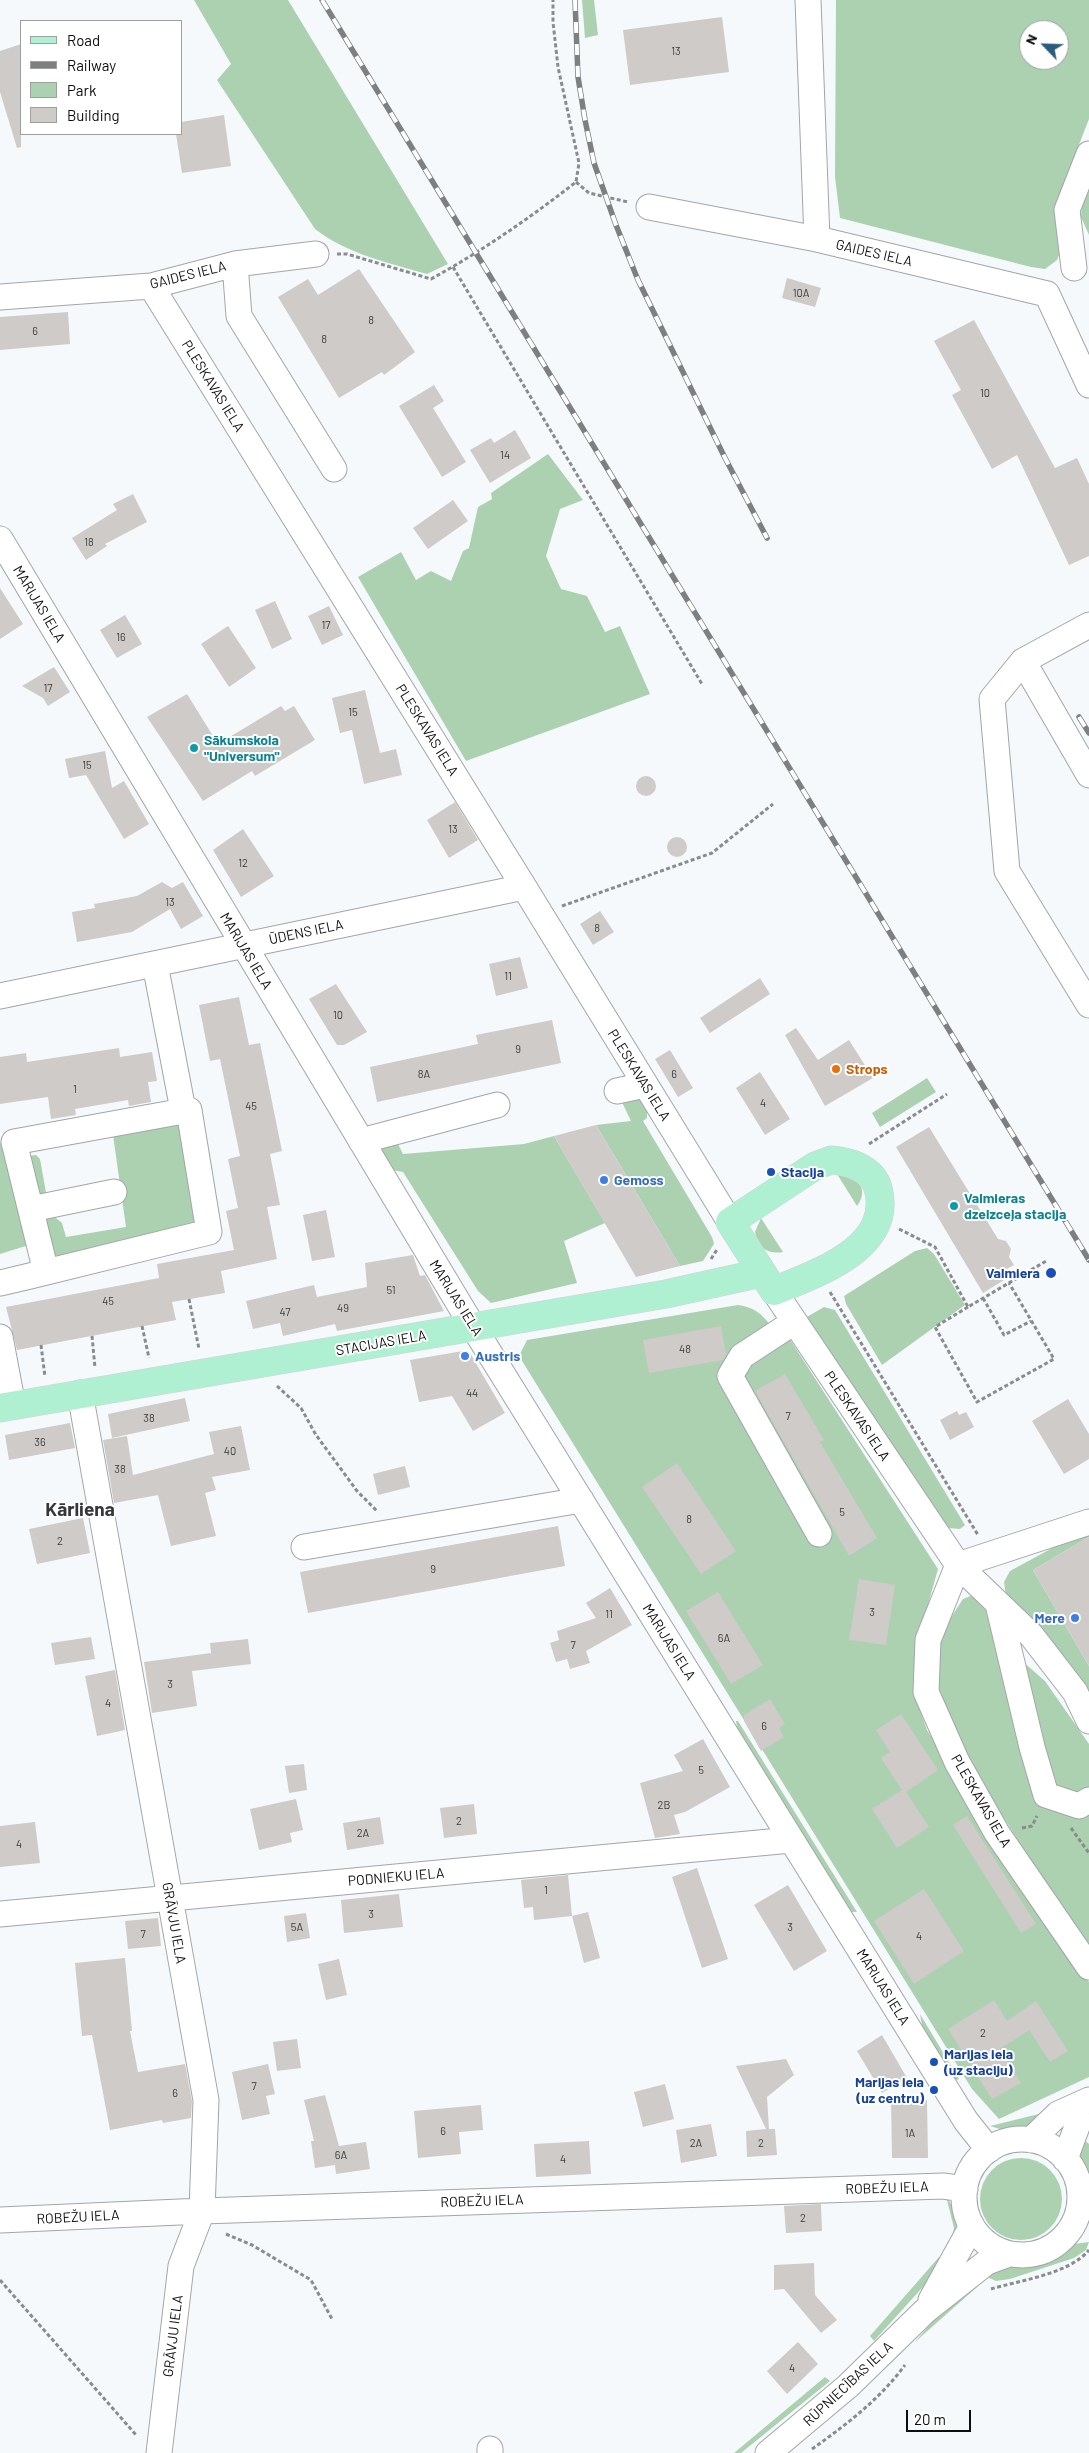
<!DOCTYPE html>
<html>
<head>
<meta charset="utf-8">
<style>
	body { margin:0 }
	#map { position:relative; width:1089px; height:2453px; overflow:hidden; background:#f6f9fc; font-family:Barlow,sans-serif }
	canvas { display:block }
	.legend { position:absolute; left:20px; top:20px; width:162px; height:115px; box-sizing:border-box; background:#fff; border:1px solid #9e9f9f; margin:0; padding:6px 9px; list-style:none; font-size:15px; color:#0d0e0f }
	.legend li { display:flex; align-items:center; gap:10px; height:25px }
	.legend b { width:25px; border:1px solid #9e9f9f }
	.north { position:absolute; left:1019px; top:20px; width:50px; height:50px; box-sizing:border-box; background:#fff; border:1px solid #9e9f9f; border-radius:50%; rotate:294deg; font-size:14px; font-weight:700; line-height:20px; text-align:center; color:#0d0e0f }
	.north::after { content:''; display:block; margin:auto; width:18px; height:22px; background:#2b5d7a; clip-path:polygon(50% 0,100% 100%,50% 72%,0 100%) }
	.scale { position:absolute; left:906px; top:2410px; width:65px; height:22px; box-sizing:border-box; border:2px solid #0d0e0f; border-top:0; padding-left:6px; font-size:15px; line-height:18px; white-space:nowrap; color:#0d0e0f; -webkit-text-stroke:4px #fff; paint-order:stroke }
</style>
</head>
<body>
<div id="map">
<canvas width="1089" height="2453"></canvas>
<ul class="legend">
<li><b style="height:6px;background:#aff0d2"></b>Road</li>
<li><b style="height:6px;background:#7d7f80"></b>Railway</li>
<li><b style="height:14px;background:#acd1b0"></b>Park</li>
<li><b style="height:14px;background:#cecbc8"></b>Building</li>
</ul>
<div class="north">N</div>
<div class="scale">20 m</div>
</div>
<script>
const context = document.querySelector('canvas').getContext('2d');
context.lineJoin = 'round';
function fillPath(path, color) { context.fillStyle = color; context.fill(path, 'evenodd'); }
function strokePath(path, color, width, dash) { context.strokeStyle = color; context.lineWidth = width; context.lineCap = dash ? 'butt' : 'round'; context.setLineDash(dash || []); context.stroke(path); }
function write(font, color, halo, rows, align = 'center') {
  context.font = font + ' Barlow,sans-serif'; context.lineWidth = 4; context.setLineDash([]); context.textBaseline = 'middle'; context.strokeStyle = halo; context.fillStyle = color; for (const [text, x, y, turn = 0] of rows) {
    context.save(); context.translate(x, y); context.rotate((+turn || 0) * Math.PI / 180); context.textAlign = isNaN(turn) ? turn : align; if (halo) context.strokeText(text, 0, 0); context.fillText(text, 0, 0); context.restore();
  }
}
fillPath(new Path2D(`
	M194,0h94l160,264 -21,10c-38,-11 -80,-20 -112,-45l-98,-149 14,-16z
	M582,0h12l4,35 -13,3z
	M836,0h253v119l-23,59 -5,31 3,34 -7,17 -12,9 -14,-2 -191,-49 -5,-41zM1029,30h30v30h-30z
	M1089,181v54l-8,-18 2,-30z
	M548,454l35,46 -23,9 -14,47 15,33 26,7 18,36 15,-6 30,68 -184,67 -108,-184 43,-25 15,28 15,-9 20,10 12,-30 6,-3 9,-41 14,-8 -1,-6z
	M927,1078l9,14 -56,35 -8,-14z
	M639,1095l8,10v13l-4,3 69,116 2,7 -11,17 -23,5 -84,-141 35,-4 -12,-25z
	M179,1119l22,102 -150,37 -8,-35 4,-6 5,-2 10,8 4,14 60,-10 -13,-92z
	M394,1136l9,18 121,-10 30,-8 51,87 -41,18 13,42 -86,20 -13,-12 -75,-119 -16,-3 -8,-20z
	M0,1141l29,104 -29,9z
	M36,1155l4,4 7,39 -10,-5 -10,-37z
	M837,1174c18,2 34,13 20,32z
	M761,1218l22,34c-15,3 -26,-5 -28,-20z
	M927,1248l7,6 31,51 -83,60 -36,-61 -2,-8 71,-45z
	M738,1305c24,3 30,18 44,36l7,-3 149,231 -14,50 -11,72 14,39 113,181 49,71v95l-90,42 -27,-30 -453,-733 8,-16z
	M824,1307l11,3 130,215 -5,4 -12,-1 -128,-191 -15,-19z
	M1078,1534h11v3l-56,33 56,96v29l-83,-98 -2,-15 6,-11z
	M973,1595l10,6 9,30 21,22 32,28 44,63v205l-117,-180 -30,-61 -6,-37 4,-37 23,-35z
	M736,1721h2l119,191h-7l-3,-4 -110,-181z
	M920,2014l39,65 -5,2 -31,-50z
	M1043,2113l-14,17 -16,3 -23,-7z
	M1082,2138l7,6v40c-10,-15 -11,-29 -7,-46z
	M980 2199a41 41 0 1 1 82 0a41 41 0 1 1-82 0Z
	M946,2196c10,14 11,23 10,40l-4,2 2,-10z
	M1089,2242l-3,8 -12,8 -64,21 -14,2 -11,-5 26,-10 24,-3 23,-9 16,-10z
	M939,2257h7l-14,20 -58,64 -4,-5z
	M976,2283l1,4 -63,56 19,-22z
	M825,2377l5,4 -89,72h-7z`), '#acd1b0');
fillPath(new Path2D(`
	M722,17l7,55 -99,13 -7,-55z
	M21,44v103l-4,1 -17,-56v-41z
	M224,115l7,51 -49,7 -6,-39h5v-12z
	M359,269l56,83 -31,23 -2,-3 -43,26 -61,-101 30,-18 10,16z
	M787,278l34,10 -6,19 -33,-9z
	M68,312l2,32 -70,6v-33z
	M974,320l81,148 22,-10 12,26v72l-20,9 -52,-110 -25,14 -40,-74 9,-5 -27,-49z
	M434,385l10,16 -11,7 33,54 -24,15 -43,-71z
	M515,430l16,28 -41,25 -20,-33 21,-12 3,5z
	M133,494l14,28 -42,22 2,2 -21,14 -14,-22 45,-28 -4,-6z
	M453,500l15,21 -40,28 -15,-21z
	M0,588l23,36 -23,15z
	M275,601l17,38 -20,10 -17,-39z
	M329,606l14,29 -21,10 -14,-29z
	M125,615l17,29 -25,14 -17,-28z
	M228,626l28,42 -27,19 -28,-43z
	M54,667l16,25 -22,14 -5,-8 -21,-12z
	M365,690l15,63 16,-4 6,26 -38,9 -12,-54 -12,3 -8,-35z
	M187,694l31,50 63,-38 4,5 9,-5 21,34 -60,36 -3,-5 -49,30 -56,-84z
	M105,751l7,37 12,-7 25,43 -25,15 -38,-64 -17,3 -4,-19z
	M636 786a10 10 0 1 1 20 0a10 10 0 1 1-20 0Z
	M455,802l23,38 -29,18 -22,-38z
	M243,829l31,47 -33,21 -28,-47z
	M667 847a10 10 0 1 1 20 0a10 10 0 1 1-20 0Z
	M162,882l10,6 11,-6 20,34 -22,13 -11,-20 -38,23 -55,10 -5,-30 23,-4 -1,-4 43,-8z
	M600,911l14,21 -21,13 -13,-21z
	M520,957l8,31 -32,8 -7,-32z
	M760,978l10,16 -60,39 -10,-15z
	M336,984l31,48 -23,13h-7l-28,-46z
	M239,997l10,48 11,-2 22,108 -12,3 10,51 -13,2 10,52 -56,12 4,22 -53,9 4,18 -159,30 -11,-43 153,-29 -2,-14 77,-14 -8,-39 12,-3 -10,-49 12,-3 -20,-97 -10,2 -11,-56z
	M552,1020l9,43 -184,39 -7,-35 108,-23 -2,-9z
	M796,1028l22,32 31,-20 24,38 -48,28 -40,-71z
	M119,1048l1,9 32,-5 5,29 -9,1 3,20 -22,4 -1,-6 -53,9 1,6 -25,4 -3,-22 -48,7v-47l26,-4 1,9z
	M670,1050l23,38 -15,9 -23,-38z
	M760,1072l30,47 -25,16 -29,-47z
	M596,1125l84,141 -44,11 -82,-141z
	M929,1127l69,112 8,2 5,8 -2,8 5,8 -9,5 4,7 -26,16 -87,-146z
	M326,1210l9,47 -23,4 -9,-46z
	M413,1255l7,21 5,-1 19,36 -107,20 -2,-7 -52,12 -3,-13 -27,6 -7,-28 68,-16 3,12 50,-10 -2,-24z
	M721,1326l5,28 -3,6 -74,13 -6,-33z
	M463,1351l7,2 35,60 -32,18 -21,-35 -33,6 -9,-42z
	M785,1374l39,66 -4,2 57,96 -28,18 -94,-165z
	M185,1398l5,23 -78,17 -4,-24z
	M1068,1399l21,35v25l-25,15 -32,-53z
	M957,1411l2,4 7,-3 8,15 -24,13 -10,-20z
	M70,1423l5,25 -66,12 -4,-25z
	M241,1426l9,44 -38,7 4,13 -11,3 11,43 -45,10 -13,-51 -44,8 -11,-63 24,-4 6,39 81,-21 -5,-22z
	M677,1463l59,88 -35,23 -59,-87z
	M405,1466l5,21 -32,8 -5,-21z
	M83,1518l7,35 -53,11 -8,-35z
	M558,1526l7,40 -257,47 -8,-41z
	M1089,1537v129l-56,-96z
	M859,1579l36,6 -9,60 -37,-5z
	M610,1588l22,37 -46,26 4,12 -20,6 -3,-10 -11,3 -6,-19 9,-3 -2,-9 39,-13 -10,-15z
	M718,1592l45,73 -32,19 -45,-73z
	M91,1637l4,22 -40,6 -4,-22z
	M248,1639l3,25 -59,7 5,35 -45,7 -8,-51 67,-9 -1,-10z
	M115,1670l10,60 -28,6 -12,-60z
	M770,1699l15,25 -6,4 5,9 -23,14 -17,-30v-6z
	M901,1714l37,56 -32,22 23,35 -32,21 -25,-39 30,-19 -21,-32 9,-6 -14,-22z
	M703,1739l27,48 -45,25 -11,3 6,19 -25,4 -15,-55 43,-12 -9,-16z
	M304,1764l3,26 -18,3 -4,-27z
	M296,1799l7,31 -13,3 2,9 -33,8 -9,-41z
	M474,1804l3,30 -33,4 -4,-30z
	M967,1816l69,108 -15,9 -68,-108z
	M380,1817l4,27 -37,6 -4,-27z
	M35,1822l5,41 -40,4v-41z
	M697,1868l31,91 -26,9 -30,-91z
	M568,1875l4,41 16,-4 12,46 -16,5 -12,-47 -38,4 -1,-13 -9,1 -3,-28z
	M788,1885l39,66 -33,20 -40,-66z
	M924,1889l40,62 -50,33 -40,-63z
	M399,1894l4,33 -59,6 -3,-33z
	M306,1913l4,25 -23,4 -3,-26z
	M158,1918l3,28 -33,3 -3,-28z
	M125,1958l7,73h-2l8,41 47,-8 7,37 -1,17 -28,5 -1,-3 -52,10 -18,-95 -10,1 -7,-73z
	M339,1959l8,36 -21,5 -8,-36z
	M994,2000l13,21 29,-20 32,50 -18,11 -21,-32 -29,19 21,34 -29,16 -44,-70z
	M882,2035l25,43 -25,15 -25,-42z
	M297,2039l4,29 -24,3 -4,-29z
	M786,2059l8,16 -27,22 2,32h6l2,26 -30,2 -1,-26 20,-2 -30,-63z
	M268,2064l7,30 -9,2 4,18 -28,6 -10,-48z
	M665,2084l9,35 -31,8 -9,-35z
	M325,2095l14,51 27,-4 4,27 -34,5 -1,-9 -20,3 -4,-27h3l-10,-41z
	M891,2100h36l1,58h-36z
	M481,2105l2,25 -24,2 2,22 -43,4 -4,-47z
	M711,2124l6,32 -36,7 -5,-33z
	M589,2141l2,33 -55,3 -2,-33z
	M821,2204l1,27 -36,2 -2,-27z
	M814,2263l1,32 22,25 -16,13 -37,-44 -10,1v-25z
	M798,2342l20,22 -31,30 -20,-23z`), '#cecbc8');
const minor = new Path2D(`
	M808,0l9,239
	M649,207l168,32 230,55
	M235,264l4,52 95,153
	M1074,268l-7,-58 22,-56
	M151,286l373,601 206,335
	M1047,294l42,91
	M0,297l151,-11 84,-22 81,-10
	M0,539l464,773 502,809 23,29
	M1089,625l-66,36 -31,38 15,172 82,134
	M1023,661l66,114
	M155,964l28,146
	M0,996l524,-109
	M617,1091l28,-6
	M361,1141l136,-36
	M31,1209l83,-17
	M0,1283l30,-7 179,-44 -20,-122 -175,32 32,130
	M774,1291l184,274 73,70 44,57 14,29
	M794,1322l-52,34 -12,20 89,158
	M0,1337l13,69
	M80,1393l126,707 -4,111 -21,55 -22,187
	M304,1547l277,-47
	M958,1565l-30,75 -2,52 31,70 40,71 92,134
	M958,1565l131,-43
	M998,1604l34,143 14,48 33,11 10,-6
	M0,1914l791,-74
	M964 2197a58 58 0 1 1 116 0a58 58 0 1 1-116 0Z
	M1031,2140l27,-26 31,-14
	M1065,2159l21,-57
	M0,2220l202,-9 741,-25 22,3
	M931,2300l41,-74
	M490,2449v4
	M768,2453l80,-67 77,-75 62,-49 22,-8`);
const major = new Path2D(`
	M831,1160c17,1 41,8 47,28 16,60 -61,85 -104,103l-44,-69 85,-56z
	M0,1408l666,-114 95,-21`);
strokePath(minor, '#a2a6a8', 27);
strokePath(major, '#d3d4d4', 29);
strokePath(new Path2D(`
	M576,182l13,11 39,9
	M337,254h10l84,25c51,-28 99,-61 145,-97l3,-19 -21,-96 -5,-45v-22
	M453,267l249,417
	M562,906l150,-53 61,-49
	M869,1144l78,-50
	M899,1229l36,18 33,60 80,-47
	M711,1259l7,-11
	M830,1292l148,243
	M983,1298l21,37 27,-14
	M189,1299l10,50
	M968,1307l-33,20 42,75 77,-43 -45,-76
	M142,1326l7,32
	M92,1336l3,32
	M41,1345l4,32
	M277,1386l24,22 15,27 41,56 20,20
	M1022,1828l10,-2 5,-10
	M1071,1828l18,25
	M226,2234l26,11 59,35 21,39
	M0,2280l137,156
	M991,2289c30,-9 78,-15 98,-39
	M812,2449c34,-24 68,-50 93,-84`), '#898b8e', 3, [4, 2.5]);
strokePath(minor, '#fff', 25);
strokePath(major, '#aff0d2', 28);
const rail = new Path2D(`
	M322,0l767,1260
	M575,0l3,77 7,43 9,43 22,62 22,55 86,176 43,82
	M1079,717l10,16`);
strokePath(rail, '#7d7f80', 5.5);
strokePath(rail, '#fff', 4, [11]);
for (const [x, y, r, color] of [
	[194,748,5,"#0f9aa8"],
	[836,1069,5,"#e8710a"],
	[771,1172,5,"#1a4fb4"],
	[604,1180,5,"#3f7fe0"],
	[954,1206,5,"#0f9aa8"],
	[1051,1273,6,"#1a4fb4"],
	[465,1356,5,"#3f7fe0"],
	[1075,1618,5,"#3f7fe0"],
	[934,2062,5,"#1a4fb4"],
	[934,2090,5,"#1a4fb4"]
]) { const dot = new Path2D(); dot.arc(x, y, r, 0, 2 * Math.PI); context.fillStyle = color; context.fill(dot); strokePath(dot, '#fff', 2); }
write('11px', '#3d3d3d', null, [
	["13",676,51],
	["10A",801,293],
	["8",371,320],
	["6",35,331],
	["8",324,339],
	["10",985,393],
	["14",505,455],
	["18",89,542],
	["17",326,625],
	["16",121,637],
	["17",48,688],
	["15",353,712],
	["15",87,765],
	["13",453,829],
	["12",243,863],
	["13",170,902],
	["8",597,928],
	["11",508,976],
	["10",338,1015],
	["9",518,1049],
	["8A",424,1074],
	["6",674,1074],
	["1",75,1089],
	["4",763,1103],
	["45",251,1106],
	["51",391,1290],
	["45",108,1301],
	["49",343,1308],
	["47",285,1312],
	["48",685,1349],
	["44",472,1393],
	["7",788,1416],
	["38",149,1418],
	["36",40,1442],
	["40",230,1451],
	["38",120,1469],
	["5",842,1512],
	["8",689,1519],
	["2",60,1541],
	["9",433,1569],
	["3",872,1612],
	["11",609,1614],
	["6A",724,1638],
	["7",573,1645],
	["3",170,1684],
	["4",108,1703],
	["6",764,1726],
	["5",701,1770],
	["2B",664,1805],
	["2",459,1821],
	["2A",363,1833],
	["4",19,1844],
	["1",546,1890],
	["3",371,1914],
	["5A",297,1927],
	["3",790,1927],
	["7",143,1934],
	["4",919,1936],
	["2",983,2033],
	["7",254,2086],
	["6",175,2093],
	["6",443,2131],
	["1A",910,2133],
	["2A",696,2143],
	["2",761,2143],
	["6A",341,2155],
	["4",563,2159],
	["2",803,2218],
	["4",792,2368]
]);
write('14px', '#0d0e0f', '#fff', [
	["GAIDES IELA",874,253,13],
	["GAIDES IELA",188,275,-14],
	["PLESKAVAS IELA",213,386,58],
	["MARIJAS IELA",39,604,59],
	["PLESKAVAS IELA",427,730,58],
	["ŪDENS IELA",306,932,-12],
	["MARIJAS IELA",246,951,59],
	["PLESKAVAS IELA",639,1075,58],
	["MARIJAS IELA",456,1298,58],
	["STACIJAS IELA",381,1343,-10],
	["PLESKAVAS IELA",857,1416,56],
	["MARIJAS IELA",669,1642,58],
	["PLESKAVAS IELA",981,1801,60],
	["PODNIEKU IELA",396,1877,-5],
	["GRĀVJU IELA",174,1923,80],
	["MARIJAS IELA",883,1987,58],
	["ROBEŽU IELA",887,2188,-2],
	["ROBEŽU IELA",482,2201,-2],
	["ROBEŽU IELA",78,2217,-3],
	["GRĀVJU IELA",173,2336,-83],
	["RŪPNIECĪBAS IELA",848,2384,-43]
]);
write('bold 14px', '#0d838f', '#fff', [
	["Sākumskola",204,740],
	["\"Universum\"",204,756],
	["Valmieras",964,1198],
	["dzelzceļa stacija",964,1214]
], 'left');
write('bold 14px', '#c56008', '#fff', [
	["Strops",846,1069]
], 'left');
write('bold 14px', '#164399', '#fff', [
	["Stacija",781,1172],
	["Valmiera",1040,1273,"right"],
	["Marijas iela",944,2054],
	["(uz staciju)",944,2070],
	["Marijas iela",924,2082,"right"],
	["(uz centru)",924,2098,"right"]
], 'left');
write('bold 14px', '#366cbe', '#fff', [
	["Gemoss",614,1180],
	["Austris",475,1356],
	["Mere",1065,1618,"right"]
], 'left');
write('bold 19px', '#353739', '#fff', [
	["Kārliena",80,1510]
]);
</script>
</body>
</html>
